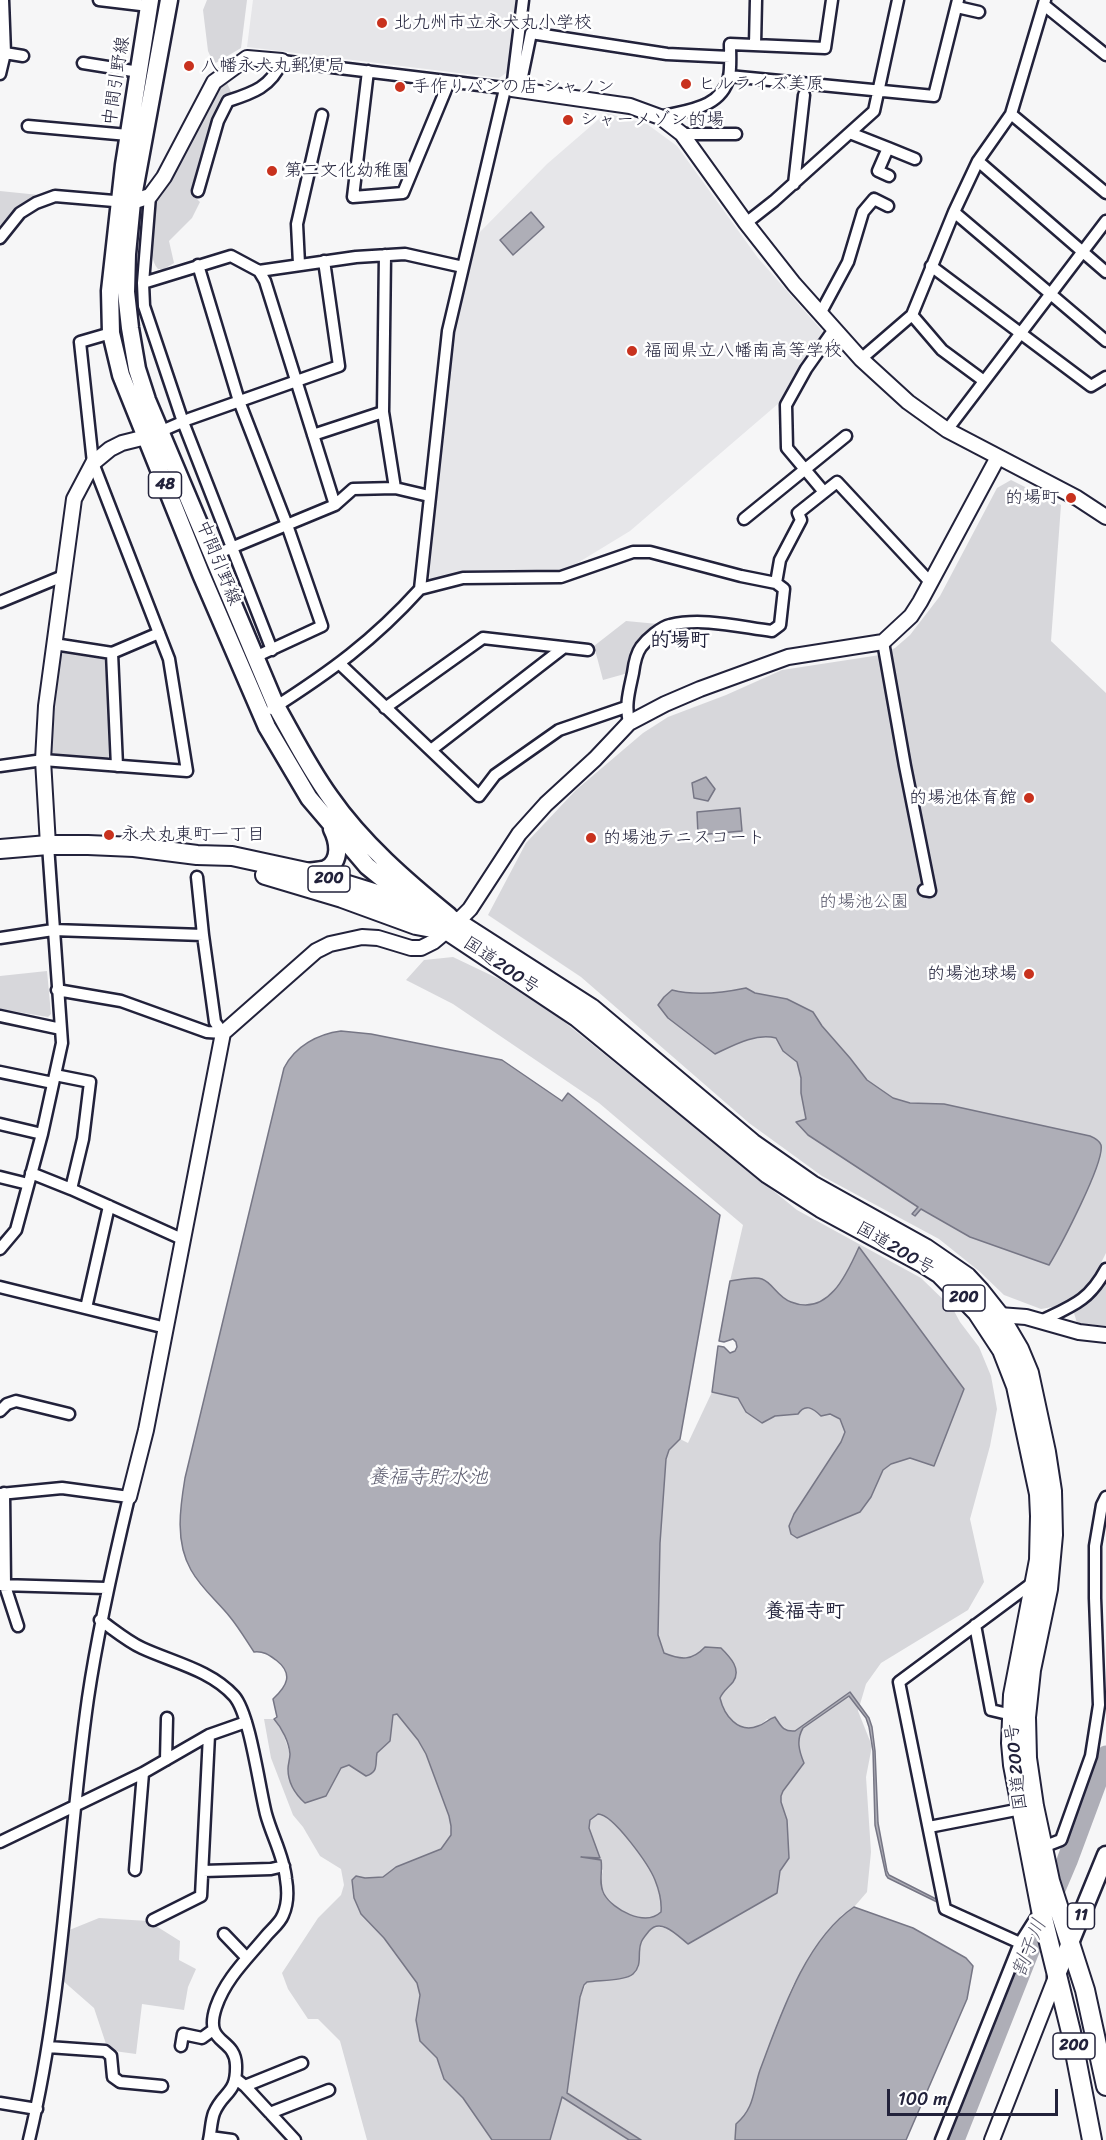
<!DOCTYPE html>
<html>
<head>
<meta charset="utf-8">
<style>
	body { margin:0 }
	#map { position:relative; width:1106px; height:2140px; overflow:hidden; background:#f6f6f7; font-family:Sriracha,sans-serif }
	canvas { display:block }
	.scale { position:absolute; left:887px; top:2089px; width:171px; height:27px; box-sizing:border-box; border:3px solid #22223b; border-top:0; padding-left:8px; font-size:18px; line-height:21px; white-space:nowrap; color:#22223b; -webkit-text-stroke:4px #fff; paint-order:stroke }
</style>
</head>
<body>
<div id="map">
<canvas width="1106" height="2140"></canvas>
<div class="scale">100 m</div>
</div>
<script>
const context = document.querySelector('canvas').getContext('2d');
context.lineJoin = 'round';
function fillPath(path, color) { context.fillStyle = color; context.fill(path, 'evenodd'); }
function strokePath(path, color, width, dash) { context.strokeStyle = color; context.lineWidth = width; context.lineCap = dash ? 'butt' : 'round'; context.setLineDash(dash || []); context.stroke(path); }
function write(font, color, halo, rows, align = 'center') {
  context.font = font + ' Sriracha,"Klee One",sans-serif'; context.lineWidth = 5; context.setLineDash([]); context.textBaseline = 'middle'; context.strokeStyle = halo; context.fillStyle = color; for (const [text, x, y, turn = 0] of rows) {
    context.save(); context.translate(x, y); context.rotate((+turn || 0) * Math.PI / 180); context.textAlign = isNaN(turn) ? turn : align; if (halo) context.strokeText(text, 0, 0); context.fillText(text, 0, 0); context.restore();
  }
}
fillPath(new Path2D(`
	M253,0h264l-8,71 -10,7 -252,-31z
	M606,113l41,11 30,22 81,112 66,75 -25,36 -13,28 -156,134 -64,39 -101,2 -35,7 -1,-7 25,-240 23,-97 70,-71z`), '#e6e6e9');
fillPath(new Path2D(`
	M207,0h40l-6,48 -27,16 -6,-13 -5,-41z
	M227,83l5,11c-22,16 -32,71 -42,98l10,10 -8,16 -23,23 5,22 -10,6h-6c-13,-14 -4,-55 0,-73l55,-98 7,-10z
	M0,191l39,4 -27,16 -12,15z
	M1011,480l50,25 -10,136 55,52v560l-13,26 -20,20 -15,7 -17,3 -37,-14 -25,-24 -40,-32 -117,-63 -73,-53 -168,-146 -93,-62 38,-72 50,-53 67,-57 25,-16 58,-22 56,-25 98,-15 15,-7 15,-13 30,-39 57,-108z
	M626,621l32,3 -23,19 -7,30 -25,7 -9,-34z
	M65,652l40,6 4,4 1,93 -4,5 -51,-4 -4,-5 9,-96z
	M453,957l46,22 58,37 240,194 124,68 32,31 7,13 19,25 12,29 6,33 -7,37 -20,73 14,63 -16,28 -87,53 -15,21 -8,27 14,35 -6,31 5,75 -4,40 -13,15 -12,8 -29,36 -21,36 -33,86 -5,25 -11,20 -7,6 -1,16h-94l-74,-47 13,-96 7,-15 40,-4 11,-10c2,-8 1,-16 3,-24 5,-19 20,-21 34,-11l103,-48 2,-14 9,-13 -2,-38 -6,-18v-6l2,-5 21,-28c-3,-8 -8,-19 -5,-28 3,-11 31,-29 41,-36l-45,32h-8l-20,-12c-15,16 -29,10 -40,-6 -3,-5 -8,-11 -6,-17 2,-5 7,-8 10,-11l-9,-37 -17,-1c-13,14 -24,13 -41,6l-6,-18 2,-92 6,-84 3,-9 11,-11 8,4 24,-51 26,6 8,14 16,10 13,-6 22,-2 4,-5 6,-2 33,12 5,13 -4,10 -47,72 -5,12 8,12 63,-26 11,-15 12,-27 8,-6 19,-6 54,-69 -105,-141c-15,26 -25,65 -65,55 -9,-3 -17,-9 -22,-17l-25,-7 -17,2 13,-56 -144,-122 -146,-99 -47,-24 18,-20z
	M47,971l4,43 -3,3 -48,-8v-33z
	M1106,1280v46l-29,-3 -3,-10 18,-13z
	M397,1713l21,27 8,14 23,62 2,10v10l-10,13 -45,18 -13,10 -18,1 -4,-1v37l23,24 33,45 3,12 -4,25 21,38 7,22 19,18 29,42h-125l-27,-99 -22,-22h-10l-20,-30 -6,-16 36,-55 23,-23 3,-10 -3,-16 -21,-13 -17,-29 -10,-12 -22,-57 -7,-39h10l7,8 9,27 -2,14 17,34 21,-6 15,-28 8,-3 17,11 10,-8 1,-15 13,-12 3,-26z
	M598,1814c15,0 51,51 57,66 4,10 7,21 7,32 -17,15 -49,-2 -58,-18 -4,-7 -3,-16 -1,-24l-23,-13 20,1 -11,-30 1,-8z
	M99,1918l49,3 32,20 -1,19 17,9 -8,18 -4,23 -42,-6 -6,50 -22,-3 -7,-4 -13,-39 -32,-28 5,-49z
	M561,2096l68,44h-79z`), '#d7d7db');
const water = new Path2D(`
	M531,212l13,15 -31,28 -13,-15z
	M706,777l9,12 -7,12 -14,-3 -2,-15z
	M740,808l2,23 -44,4 -1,-23z
	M746,988l9,5 32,6 26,13 9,14 28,32 17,22 26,18 17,5 34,1 146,32c5,2 9,4 11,9 4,17 -41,102 -52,120l-79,-28 -49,-28 -6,7 -3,-2 6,-7 -110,-72 -12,-13 10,-3 -5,-26v-15l-4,-16 -14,-11 -7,-13c-21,-5 -42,7 -61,16l-47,-36 -10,-13 6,-8 8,-7c24,6 50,3 74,-2z
	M341,1031l30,3 131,26 60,41 6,-8 152,122 -40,224 -11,11 -3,9 -6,84 -2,92 6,18c17,7 28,8 41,-6l16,1c9,9 21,21 12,34 -5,6 -10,9 -13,16 4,17 18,36 38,28 7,-2 10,-7 17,-9 6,9 8,15 20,14l55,-39 19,26 3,9 3,24 3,72 9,48 2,4 49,25 -1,2 -49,-24 -2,-3 -11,-50 -2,-74 -4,-24 -3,-9 -17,-22 -46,32c-7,12 -4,23 1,35l-21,28 -2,5v6l6,18 2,38 -9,13 -3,22 -89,51c-10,-8 -27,-27 -39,-13 -3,4 -7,8 -8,12 -4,11 2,22 -8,31 -8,7 -34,6 -46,8l-3,3 -4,12 -13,96 74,47h-12l-67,-43 -12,43h-58l-29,-42 -19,-19 -7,-21 -17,-17 -4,-21 4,-25 -3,-12 -33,-45 -23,-24 -7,-16 -2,-18 4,-4 9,2 18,-1 13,-10 45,-18 10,-14v-9l-2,-10 -23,-62 -8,-14 -21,-26 -4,1 -3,26 -13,12c-2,11 2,19 -11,23l-17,-11 -8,3 -15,28 -21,7c-10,-9 -17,-21 -17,-34 0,-5 2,-10 2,-15 -1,-12 -8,-26 -16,-35l3,-2 -4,-18c14,-13 21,-25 3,-39 -7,-5 -12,-9 -22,-8 -8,-12 -15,-24 -24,-35 -13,-16 -29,-29 -39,-47 -16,-28 -11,-62 -6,-92l99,-410c11,-22 34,-34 57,-37zM598,1814c15,0 51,51 57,66 4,10 7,21 6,32 -16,15 -48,-2 -57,-18 -6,-11 -1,-23 -3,-34l-20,-3 19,1 -11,-30 1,-8z
	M859,1247l105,142 -30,77 -24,-8 -19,6 -8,6 -12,27 -11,15 -63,26 -6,-4 -2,-8 5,-12 47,-72 4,-10 -5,-13 -10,-5 -9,2c-8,-8 -16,-13 -23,-2l-23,2 -13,7 -16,-11 -8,-14 -26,-6 6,-46 6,1 6,6 5,-2 2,-4 -1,-5 -3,-3 -9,3 -5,-1 11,-60c9,-1 24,-5 32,-2 11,4 15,18 29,23 37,15 56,-28 68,-55z
	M854,1907l59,21 53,30 7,8 -6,33 -61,141h-171l1,-16c19,-16 17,-34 24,-54 20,-53 45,-130 94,-163z`);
fillPath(water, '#aeaeb7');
strokePath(water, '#767685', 1.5);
strokePath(new Path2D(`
	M954,2140l74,-187 39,-92 39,-105`), '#aeaeb7', 21);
const minor = new Path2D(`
	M99,0l50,6
	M1044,5l62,50
	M957,7l22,5
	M755,45l1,-45
	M5,53l18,3
	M83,63l56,9
	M368,71l-15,126 50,-4 46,-111
	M0,74l5,-21 -2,-53
	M729,76l205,20 24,-96
	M519,91l12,-58 136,21 63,3
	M1011,114l95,79
	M660,117c26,-7 61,-8 69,-40 2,-10 1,-23 1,-33l95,4 7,-48
	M28,126l100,9
	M850,133l38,15 -10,23 11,5
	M682,134h54
	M888,148l27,11
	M978,161l128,111
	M794,184l10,-89
	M198,191l20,-70 10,-20c25,-8 43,-14 54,-40l230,28 11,-89
	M150,196l-7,87 1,23 39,116 89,228
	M954,212l152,129
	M746,223l28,-22 100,-90 24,-111
	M0,238l20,-25 16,-10 19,-7 71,6
	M385,255l-2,157 12,76
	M299,264l-2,-40 25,-109
	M198,265l41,136 48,124 35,101 -67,31
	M931,266l160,120 15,-9
	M259,271l6,10 70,224
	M143,283l88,-27 28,15 97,-14 49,-3 58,13
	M820,314l28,-52 15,-50 11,-13 14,7
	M912,315l30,35 42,31
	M861,359l51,-44 42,-103 24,-51 33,-47 34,-114
	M947,430l159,-209
	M157,433l32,-14 150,-53 -15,-105
	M313,435l70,-23
	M824,492l-37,-44 -1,-43 20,-36 24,-34 6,-4
	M744,519l102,-83
	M214,555l121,-50 18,-16 42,-1 34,8
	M776,583l4,-23 21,-40 -3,-7 39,-31 94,101
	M420,589l43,-11 98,-1 72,-25h17l91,24 35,7 8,6 -4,36 -8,6c-32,-4 -70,-14 -102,-6 -9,2 -23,14 -29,22 -5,7 -7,18 -8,26 -4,19 -8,31 -4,50
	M0,602l63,-26
	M883,642l22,124 25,125 -6,-1
	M54,644l58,9 47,-20
	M112,653l5,113
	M340,664l139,132 16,-21 64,-45 67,-23
	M385,708l98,-70 105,12
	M272,709c58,-37 101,-68 148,-120l28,-258 57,-242
	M431,750l132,-102
	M0,766l43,-6 144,11 -18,-112 -76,-196 -13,-121 31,-9
	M197,877l6,58 12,87 8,11
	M0,938l53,-8 150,5
	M57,990l64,11 86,31 16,1
	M0,1016l61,13
	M0,1072l53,11
	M55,1075l35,7 -7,57 -12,50 111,50
	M0,1124l42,10
	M31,1173l40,16
	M0,1177l28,7
	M0,1249l16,-19 26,-96 20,-91 -14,-198
	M0,1287l166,41
	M86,1308l23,-102
	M1041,1321c31,-15 48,-20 65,-52
	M0,1411l7,-7 9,-3 53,13
	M4,1493l1,93 13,40
	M0,1494l62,-6 67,9c-16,67 -31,133 -41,201 -21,147 -24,297 -59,442
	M0,1585l106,3
	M100,1620c13,9 27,21 42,28 30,14 69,22 92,48 16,18 25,91 32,118 6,22 18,43 20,65 2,12 2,25 -3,36 -3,8 -12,15 -17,21 -19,23 -40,42 -50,71 -13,39 19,29 20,58 1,30 -13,26 -22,48 -3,8 -3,18 -5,27
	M975,1625l16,85 21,5
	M166,1760l1,-42
	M929,1827l92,-18
	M0,1842l143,-69 66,-38 37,-13
	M1043,1847l18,-7 30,-84 8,-51 -4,-107v-52l7,-41 4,-8
	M135,1870l8,-97
	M203,1871l68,-2 13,-3
	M153,1920l48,-24 8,-161
	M224,1934l23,24
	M1020,1943l-75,-34 -46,-227 136,-101
	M181,2046l2,-12 19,4 11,-8
	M48,2047l57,4 6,5 2,21 7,5 42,4
	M236,2079l9,7 50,54
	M245,2086l57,-23
	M0,2103l37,6
	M270,2113l59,-23
	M210,2137l22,3
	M941,2140l79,-197 21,-33`);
const tertiary = new Path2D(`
	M512,89l118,17 30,11 22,17 64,89 48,61 67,75 47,43 39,28 130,68 29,19
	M132,202l18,-6 14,-19 50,-95 33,-24 35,3
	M48,845l-5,-85 3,-54 28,-207 19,-36 17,-14 12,-6 24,-6
	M995,1318l4,-3 27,2 53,15 27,3
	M129,1497l17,-67 77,-397 93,-82 14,-7 32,-7 16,1 33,10h10l12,-6 24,-20 13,-13 49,-75 27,-30 49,-45 34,-36 36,-19 35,-15 88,-32 95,-15 28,-26 9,-14 78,-145
	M992,2140l64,-163`);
const primary = new Path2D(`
	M150,0l-26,165 -14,126 1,42 10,42 80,199 66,153 42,71 58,68 44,36
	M169,0l-37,202 -5,52 -1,38 4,36 7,41 10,31 129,306c17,30 33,62 54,91 32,46 76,84 119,119
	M306,872c6,-1 15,-1 20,-3 16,-8 12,-28 6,-40
	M1056,1977l50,-122`);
const trunk = new Path2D(`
	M0,849l48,-4h40l46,2 63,8 35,1 74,16 110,34 41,16 134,86 161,135 60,42 113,63 42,29 13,14 19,24 20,34 10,24 17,79 6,39 1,44 -5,54 -17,81 -5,47 1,41 7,48 16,75 35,109 21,96
	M265,875l77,23 74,27 32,6 129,86 191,157 53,34 100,54 19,12 37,38 25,38 14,36 23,108 1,22 -1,44 -26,135 -2,48 2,22 28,145 30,122 21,108`);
strokePath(minor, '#22223b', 15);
strokePath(tertiary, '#22223b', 18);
strokePath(primary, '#22223b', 21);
strokePath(trunk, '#22223b', 22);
strokePath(minor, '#fff', 10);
strokePath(tertiary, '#fff', 14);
strokePath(primary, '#fff', 16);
strokePath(trunk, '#fff', 18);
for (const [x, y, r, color] of [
	[382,23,6,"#c8321e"],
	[189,66,6,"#c8321e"],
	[686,84,6,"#c8321e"],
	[400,87,6,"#c8321e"],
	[568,120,6,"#c8321e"],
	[272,171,6,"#c8321e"],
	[632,351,6,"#c8321e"],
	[1071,498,6,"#c8321e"],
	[1029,798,6,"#c8321e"],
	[109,835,6,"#c8321e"],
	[591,838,6,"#c8321e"],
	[1029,974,6,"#c8321e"]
]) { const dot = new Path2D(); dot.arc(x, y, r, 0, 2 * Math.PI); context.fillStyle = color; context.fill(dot); strokePath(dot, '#fff', 2); }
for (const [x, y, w] of [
	[165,485,33],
	[329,879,42],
	[964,1298,42],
	[1081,1916,27],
	[1074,2046,42]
]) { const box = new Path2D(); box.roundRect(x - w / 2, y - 13, w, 26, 4.5); context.fillStyle = '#fff'; context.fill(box); strokePath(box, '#22223b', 1.5); }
write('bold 16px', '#22223b', null, [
	["48",165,485],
	["200",329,879],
	["200",964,1298],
	["11",1081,1916],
	["200",1074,2046]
]);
write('18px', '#22223b', '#fff', [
	["北九州市立永犬丸小学校",394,23],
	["八幡永犬丸郵便局",201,66],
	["ヒルライズ美原",698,84],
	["手作りパンの店 シャノン",412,87],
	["シャーメゾン的場",580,120],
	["第二文化幼稚園",284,171],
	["福岡県立八幡南高等学校",644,351],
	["的場町",1059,498,"right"],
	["的場池体育館",1017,798,"right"],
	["永犬丸東町一丁目",121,835],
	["的場池テニスコート",603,838],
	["的場池球場",1017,974,"right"]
], 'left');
write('18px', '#22223b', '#fff', [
	["中間引野線",117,81,-81],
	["中間引野線",218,563,68],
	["国道200号",501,966,34],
	["国道200号",895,1249,30],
	["国道200号",1017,1767,-96]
]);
write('18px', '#58586b', '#fff', [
	["的場池公園",864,902]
]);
write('bold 20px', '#22223b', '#fff', [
	["的場町",680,641],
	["養福寺町",805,1612]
]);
write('italic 20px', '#5a5a6d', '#fff', [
	["養福寺貯水池",428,1478],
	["割子川",1030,1948,-68]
]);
</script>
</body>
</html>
